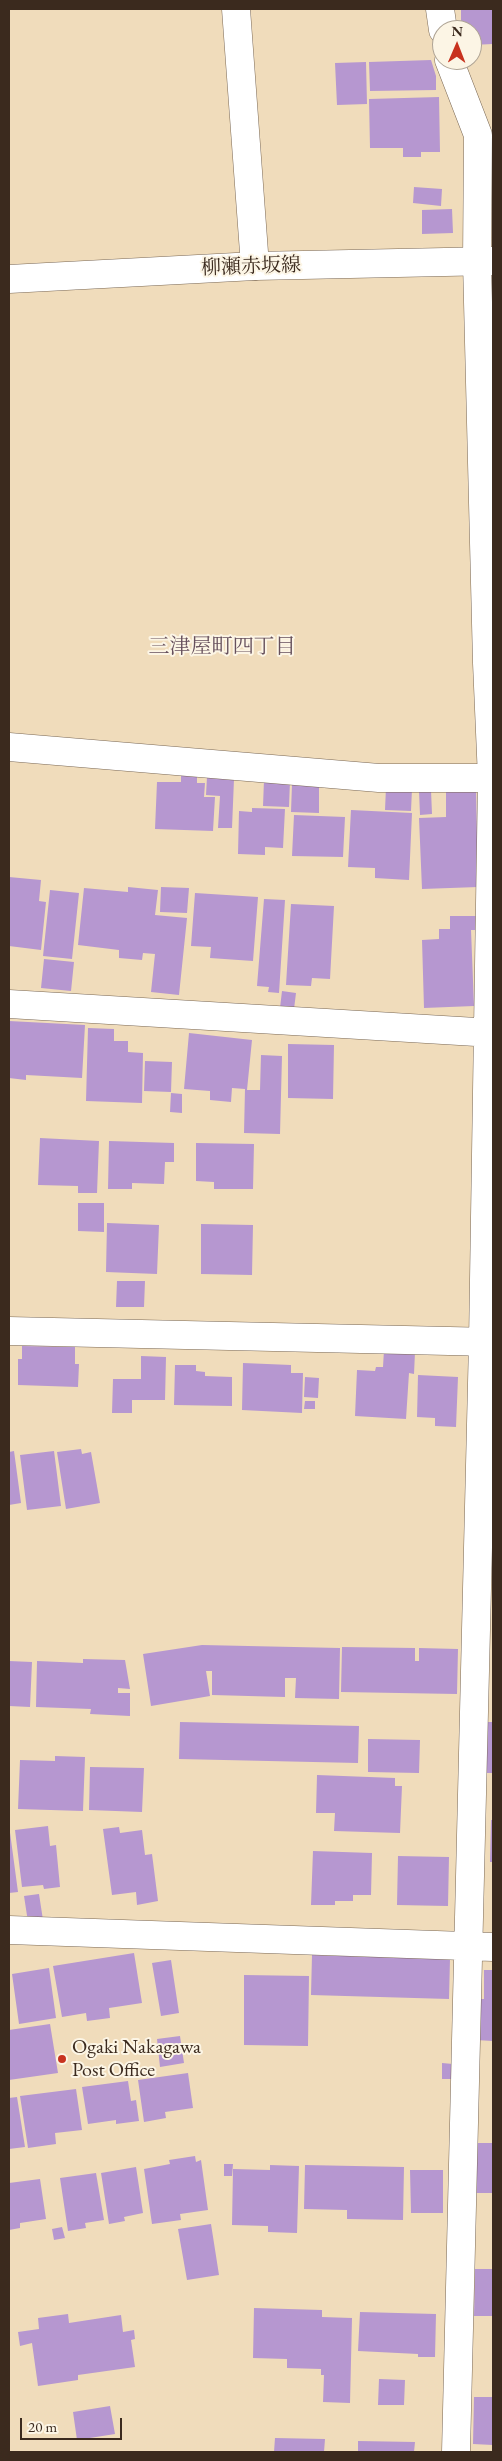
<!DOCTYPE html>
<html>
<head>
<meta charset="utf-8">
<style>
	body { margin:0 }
	#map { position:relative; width:502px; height:2461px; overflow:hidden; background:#f0dcbb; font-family:"EB Garamond",serif }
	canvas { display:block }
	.frame { position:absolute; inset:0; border:10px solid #3b2a1e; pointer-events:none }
	.north { position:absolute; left:432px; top:20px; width:50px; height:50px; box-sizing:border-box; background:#fcf5e5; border:1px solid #afa495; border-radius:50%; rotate:1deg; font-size:14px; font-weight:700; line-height:20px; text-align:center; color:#3b2a1e }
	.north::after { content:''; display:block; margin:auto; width:18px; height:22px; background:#c8321e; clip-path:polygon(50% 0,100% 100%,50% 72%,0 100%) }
	.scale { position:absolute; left:20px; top:2418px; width:102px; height:22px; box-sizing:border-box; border:2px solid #3b2a1e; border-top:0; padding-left:6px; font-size:15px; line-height:18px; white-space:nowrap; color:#3b2a1e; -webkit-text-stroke:4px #fcf5e5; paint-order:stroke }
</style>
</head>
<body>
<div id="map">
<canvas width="502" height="2461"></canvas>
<div class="frame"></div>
<div class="north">N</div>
<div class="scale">20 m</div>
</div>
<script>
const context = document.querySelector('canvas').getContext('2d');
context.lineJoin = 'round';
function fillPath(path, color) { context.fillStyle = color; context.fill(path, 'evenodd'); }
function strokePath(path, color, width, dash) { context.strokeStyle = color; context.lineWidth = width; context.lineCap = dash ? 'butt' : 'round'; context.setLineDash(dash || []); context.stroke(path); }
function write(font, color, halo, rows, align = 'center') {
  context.font = font + ' "EB Garamond","Noto Serif JP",serif'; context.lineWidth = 4; context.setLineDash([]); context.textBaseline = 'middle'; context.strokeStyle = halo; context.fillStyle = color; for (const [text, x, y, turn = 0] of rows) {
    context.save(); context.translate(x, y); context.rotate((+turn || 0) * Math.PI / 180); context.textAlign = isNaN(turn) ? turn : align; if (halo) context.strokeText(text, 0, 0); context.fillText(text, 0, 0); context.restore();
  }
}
fillPath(new Path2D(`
	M461,9h32v35l-21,1v-15h-11z
	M431,60l5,16v14l-66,1 -1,-29z
	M366,62l1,42 -30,1 -2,-42z
	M439,97l1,55h-19v5h-18v-9h-33l-1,-49z
	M414,187l28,2 -1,17 -28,-3z
	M452,209l1,24 -31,1v-24z
	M181,775h16v8h8l-1,14h11l-2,34 -58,-2 2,-47h24z
	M207,777l27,2 -2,49h-14l2,-32 -14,-1z
	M264,780l26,1 -1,26 -26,-1z
	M292,784l27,1v28l-28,-1z
	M386,787l26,2 -1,22 -26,-1z
	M446,788h30l2,99 -56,2 -3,-71 27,-1z
	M431,790l1,24 -12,1 -1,-24z
	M252,808l33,1 -2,39 -18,-1v8l-27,-1 1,-43 13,1z
	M351,810l61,3 -3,67 -34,-2v-10l-27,-1z
	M294,815l51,2 -2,40 -51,-1z
	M9,877l32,3 -2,21 7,1 -5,48 -32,-4z
	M128,887l30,3 -3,25 32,3 -8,77 -28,-3 4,-38 -12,-1 -1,7 -23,-2v-8l-41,-5 6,-57 44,4z
	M161,887l28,1 -2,25 -27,-1z
	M50,890l29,3 -7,66 -29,-3z
	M195,893l63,4 -5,64 -43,-3 1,-11 -20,-1z
	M264,899l21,1 -6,93 -11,-1 1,-5 -12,-1z
	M291,904l43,2 -4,73 -18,-1 -1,8 -25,-1z
	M450,916h26v14h-5l3,76 -50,2 -2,-68 17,-1v-10h11z
	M44,959l30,3 -3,29 -30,-3z
	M282,991l14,2 -2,16 -14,-1z
	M9,1021l76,4 -3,53 -56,-3v5l-17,-2z
	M88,1028l26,1v12h14v11l15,1 -1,50 -56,-2z
	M189,1033l63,7 -5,50h13l1,-35 21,1 -2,78 -36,-1 1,-44 -13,-1 -1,14 -21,-2v-9l-26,-2z
	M288,1044l46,1 -1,54 -45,-1z
	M145,1061l27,1 -1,30 -27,-1z
	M171,1093l11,1v19l-12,-1z
	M40,1138l59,3 -2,52h-19v-7l-40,-1z
	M109,1141l65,2v19h-9l-1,22 -32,-1v6h-24z
	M196,1143l58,1 -1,45h-39v-7l-18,-1z
	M78,1203h26v29l-26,-1z
	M107,1223l52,2 -2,49 -51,-2z
	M201,1224l52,1 -1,50 -51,-1z
	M117,1281h28l-1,26h-28z
	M22,1346l53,1v17h4l-1,23 -60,-2v-26h4z
	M384,1350l31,2 -1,22 -5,-1 -3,46 -51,-3 2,-46 18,1 1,-4h7z
	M141,1356l25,1 -1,43h-33v13h-20l1,-34h28z
	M243,1363l48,2v8h12l-1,40 -60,-3z
	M175,1365h21v6l9,1v4l27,1v29l-58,-1z
	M418,1375l40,2 -2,50 -21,-1v-8l-18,-1z
	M305,1377l14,1 -1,20 -14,-1z
	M305,1401h10v8h-11z
	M81,1449l1,5 9,-2 9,51 -34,6 -9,-57z
	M14,1451l7,52 -12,2v-53z
	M54,1451l7,55 -34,4 -7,-55z
	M202,1645l138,3 -1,51 -44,-1 1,-20h-11v19l-73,-2v-24h-6l4,25 -59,10 -8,-52z
	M342,1647l73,1v13h4v-13l39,1 -1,45 -116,-2z
	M83,1659l42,1 5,29 -12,-1v5h12v23l-40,-2 1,-5 -55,-2 1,-46 46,2z
	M9,1661l23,1 -2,45 -21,-1z
	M180,1722l179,4 -1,37 -179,-4z
	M482,1722h11v51h-12z
	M368,1739l52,1 -1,33 -51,-1z
	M55,1756l30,1 -2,54 -65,-2 2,-49 35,1z
	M90,1767l54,1 -2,44 -53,-2z
	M317,1775l78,3v8h7l-2,47 -66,-2 1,-18h-19z
	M491,1820h2v42h-3z
	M9,1825l9,67 -9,1z
	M48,1826l2,20 6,-1 4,42 -16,2 -1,-4 -21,2 -7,-57z
	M119,1827l1,6 22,-3 3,25 7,-1 6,47 -21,4 -1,-13 -24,3 -9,-66z
	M313,1851l59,2 -1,42h-18v6h-18v4h-24z
	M398,1856l51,1 -1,49 -51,-1z
	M39,1894l4,26 -15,2 -4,-26z
	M134,1953l8,50 -33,5 1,10 -23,3 -1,-8 -24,4 -9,-51z
	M312,1955l138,4 -1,40 -138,-4z
	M171,1960l8,53 -18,3 -9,-53z
	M49,1968l7,50 -37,6 -7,-50z
	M484,1970h9v71l-17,-1 1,-41h7z
	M244,1975l65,1 -1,70 -64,-1z
	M50,2024l8,49 -49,7v-50z
	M180,2036l4,27 -24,4 -3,-28z
	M442,2063l11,1v15h-11z
	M188,2073l5,35 -28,4 1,6 -22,4 -6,-42z
	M128,2081l3,20 5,-1 3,21 -23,3v-4l-28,4 -6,-37z
	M76,2089l6,41 -27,3 1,11 -28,4 -8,-52z
	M17,2097l8,50 -16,2v-51z
	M476,2143h17v50h-17z
	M195,2156l1,6 5,-2 7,50 -28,4 1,6 -29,4 -8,-55 26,-5 -1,-4z
	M224,2164h9l-1,12h-8z
	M270,2165l29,1 -2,67 -29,-1v-6l-36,-1 1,-56 37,1z
	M305,2165l99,2 -1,53 -56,-1v-9l-43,-1z
	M136,2167l7,46 -19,4 1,4 -16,3 -8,-51z
	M410,2170h33v43h-32z
	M96,2173l8,47 -19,3 1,5 -18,3 -8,-53z
	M40,2179l6,40 -26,4v5l-11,2v-47z
	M211,2224l8,51 -32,5 -9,-51z
	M62,2227l3,11 -11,2 -2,-11z
	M475,2269h18v47h-19z
	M254,2308l68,2v7l30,1 -2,85 -27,-1 1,-27h-3v-6l-34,-1v-9l-34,-1z
	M360,2312l76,2 -1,43h-17v-3l-60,-3z
	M68,2314l1,9 52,-8 2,17 11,-2 1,9 -4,1 4,27 -57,8v5l-40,6 -6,-43 -12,3 -2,-14 21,-3 -1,-11z
	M379,2379l26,1 -1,25h-26z
	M474,2397h19v48l-20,-1z
	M110,2406l5,28 -38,6 -4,-28z
	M275,2438l50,1 -1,13h-50z
	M358,2441l57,1 -1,10h-56z`), '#b697d0');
const minor = new Path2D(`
	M236,9l19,257
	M440,9l3,21
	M449,60l29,75 -1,127 10,401 5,115 -9,564 -27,1110
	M9,747l370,31h113
	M9,1004l484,29
	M9,1331l484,11
	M9,1930l484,17`);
const secondary = new Path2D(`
	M9,279l246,-13 238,-5`);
strokePath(minor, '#7a6855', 29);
strokePath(secondary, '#7a6855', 29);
strokePath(minor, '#fff', 28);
strokePath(secondary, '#fff', 28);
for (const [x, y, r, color] of [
	[62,2059,5,"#c8321e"]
]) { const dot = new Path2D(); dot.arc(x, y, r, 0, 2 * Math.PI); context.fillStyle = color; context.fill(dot); strokePath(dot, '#fcf5e5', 2); }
write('20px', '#3b2a1e', '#fcf5e5', [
	["柳瀬赤坂線",251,267,-2]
]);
write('20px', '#3b2a1e', '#fcf5e5', [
	["Ogaki Nakagawa",72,2048],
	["Post Office",72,2071]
], 'left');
write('21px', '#66505c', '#fcf5e5', [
	["三津屋町四丁目",222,647]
]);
</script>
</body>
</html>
